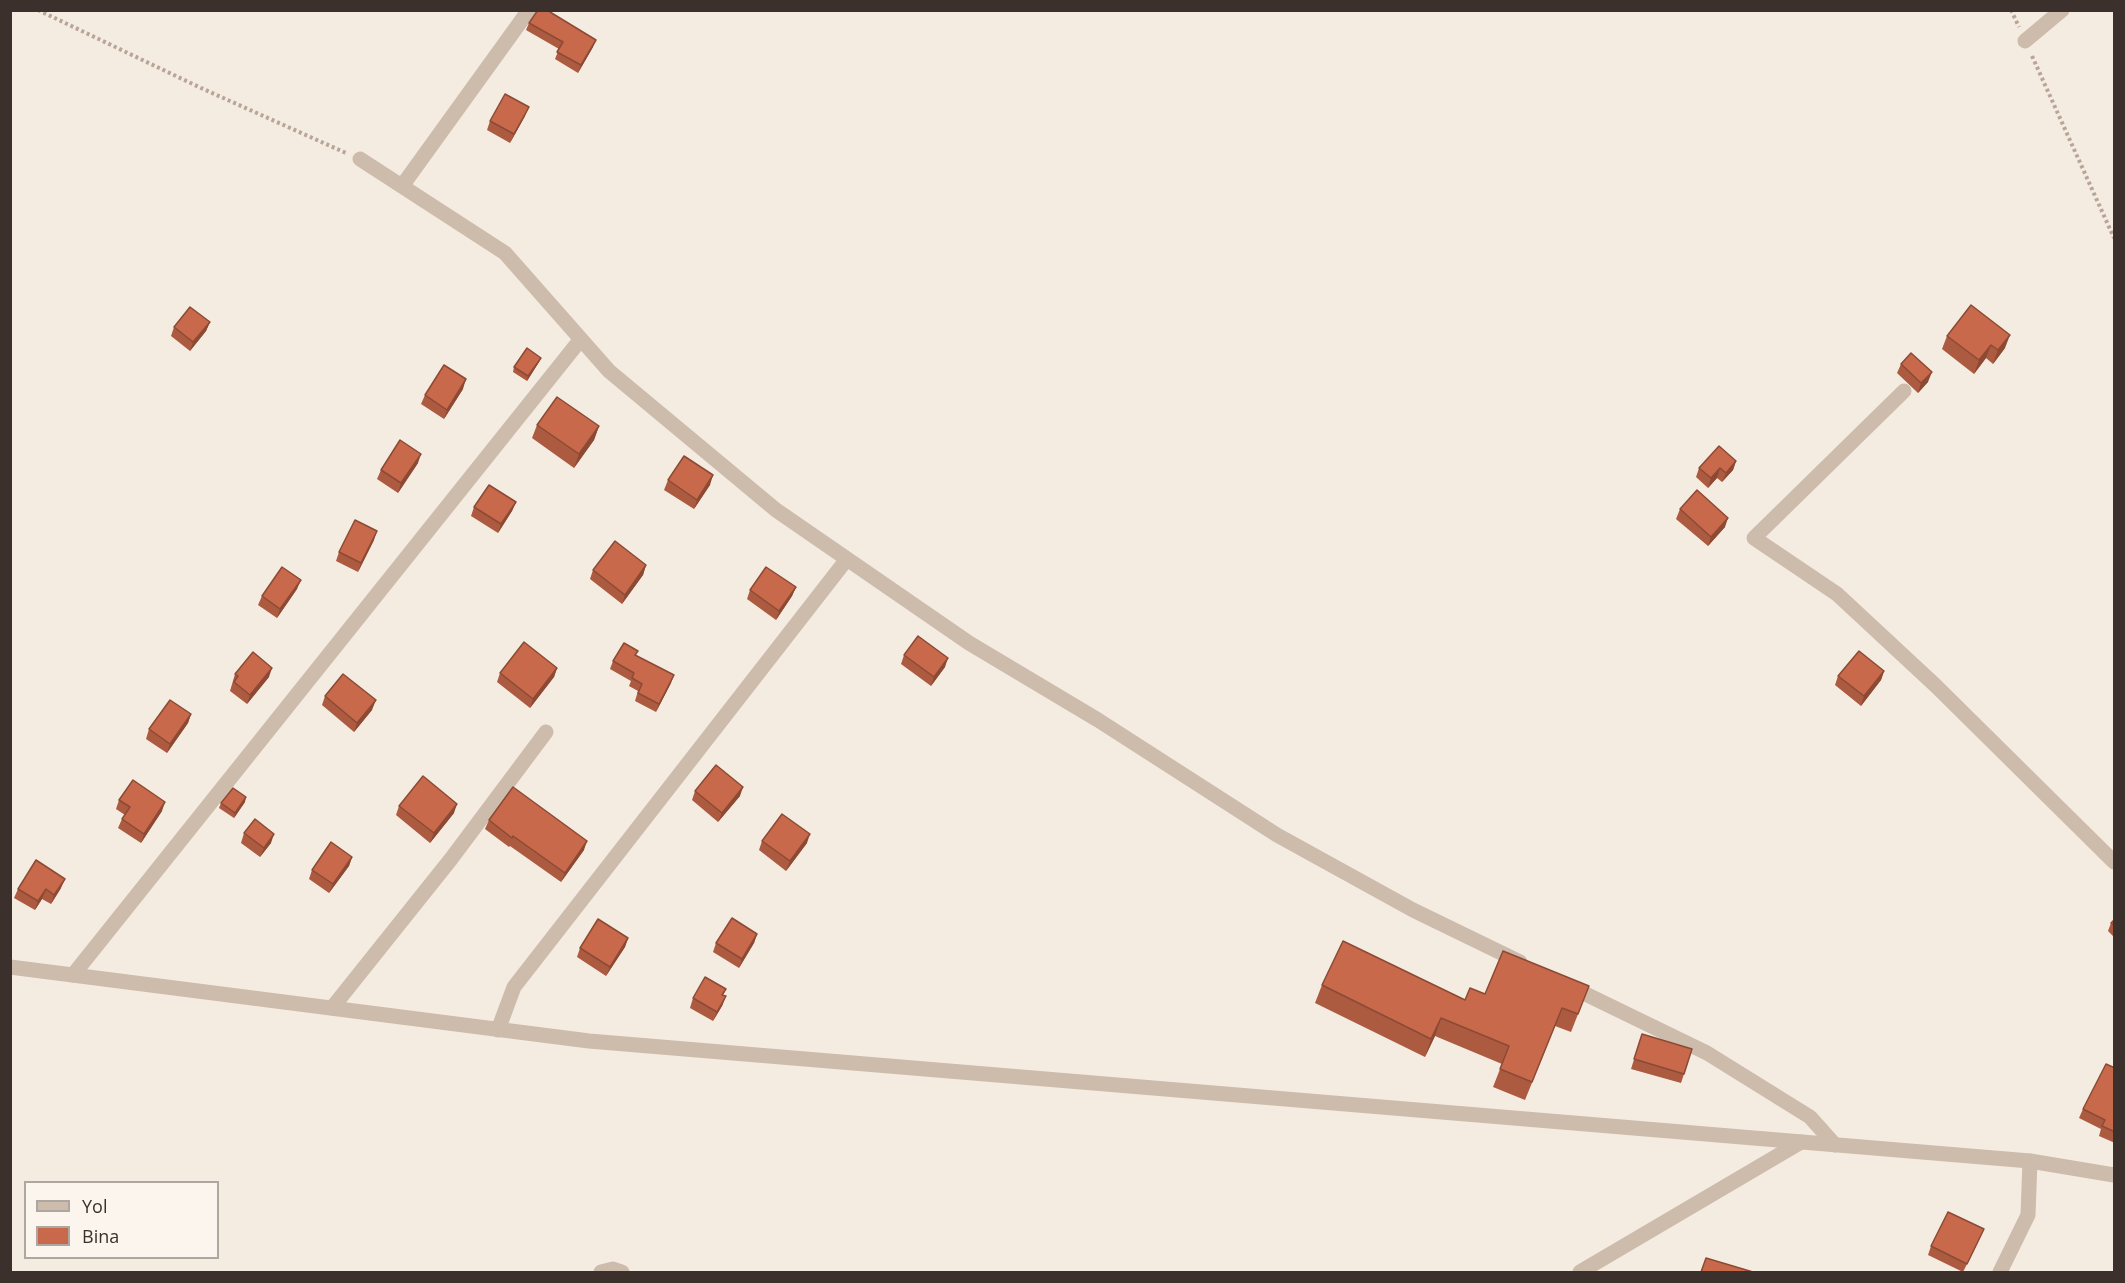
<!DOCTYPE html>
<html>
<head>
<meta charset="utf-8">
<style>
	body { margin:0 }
	#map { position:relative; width:2125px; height:1283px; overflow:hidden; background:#f4ebe1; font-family:"Open Sans",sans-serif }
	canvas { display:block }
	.frame { position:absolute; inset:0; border:12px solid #3b302b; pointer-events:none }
	.legend { position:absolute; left:24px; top:1181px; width:195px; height:78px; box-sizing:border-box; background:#fbf5ee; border:2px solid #aea6a0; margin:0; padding:8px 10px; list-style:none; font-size:18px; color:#3b302b }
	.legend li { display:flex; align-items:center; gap:12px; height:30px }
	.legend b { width:30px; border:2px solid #aea6a0 }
</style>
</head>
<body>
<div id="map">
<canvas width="2125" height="1283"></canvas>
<div class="frame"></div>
<ul class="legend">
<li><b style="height:8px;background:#cdbbac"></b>Yol</li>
<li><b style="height:16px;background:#c8694b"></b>Bina</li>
</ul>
</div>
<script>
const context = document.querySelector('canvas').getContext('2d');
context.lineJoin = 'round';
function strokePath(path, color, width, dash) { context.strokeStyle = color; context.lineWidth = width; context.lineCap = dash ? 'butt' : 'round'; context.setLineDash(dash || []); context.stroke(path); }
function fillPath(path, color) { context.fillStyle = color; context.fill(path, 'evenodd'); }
strokePath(new Path2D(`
	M38,10l163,78 145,65
	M2011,10l8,17
	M2032,56l82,182`), '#b9a596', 4, [3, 3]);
strokePath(new Path2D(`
	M2025,41l37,-31
	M360,159l145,94 104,118 167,139 193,133 129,77 179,115 136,75 107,52
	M402,186l127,-176
	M1904,391l-150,147 83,56 99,92 178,176
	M73,975l508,-636
	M1569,986l138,67 103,64 25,28
	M332,1008l119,-149 95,-127
	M498,1030l16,-43 333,-428
	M601,1272l12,-3 9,3
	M1580,1272l221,-130
	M2000,1272l28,-57 2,-54`), '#cdbbac', 15);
strokePath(new Path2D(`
	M10,967l579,74 1441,120 84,14`), '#cdbbac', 15);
fillPath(new Path2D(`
	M538,10h13v3l42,34 -15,26 -23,-14 4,-10 -33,-19 3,-7z
	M525,116l-15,27 -23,-13 3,-9z
	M210,322l-4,9 -16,20 -19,-15 3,-9z
	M1947,336l58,12 -12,16 -7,-6 -12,16 -32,-25z
	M539,362l-12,19 -14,-9 1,-5z
	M1901,364l27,18 -10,11 -21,-20z
	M463,389l-19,30 -23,-15 4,-9z
	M537,425l62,1 -5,14 -20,28 -42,-30z
	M1736,461l-3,9 -11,12 -5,-4 -9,10 -12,-11 3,-9z
	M418,463l-20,30 -21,-14 4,-9z
	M668,480l42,5 -16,24 -30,-19z
	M516,502l-4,9 -14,22 -27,-17 3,-9z
	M1680,509l45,18 -17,19 -32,-27z
	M374,540l-16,32 -22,-11 3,-9z
	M646,565l-3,10 -21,29 -32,-25 3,-9z
	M796,587l-4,9 -16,24 -29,-21 3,-9z
	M297,589l-20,29 -19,-13 4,-9z
	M636,655l35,28 -15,29 -21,-11 3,-10 -9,-5 2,-5 -21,-12 3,-8z
	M904,655l41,12 -14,19 -30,-22z
	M557,668l-3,9 -24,31 -33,-26 3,-9z
	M1884,671l-3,9 -20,26 -26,-21 3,-9z
	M235,674l34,3 -22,27 -17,-13z
	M325,696l47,14 -18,22 -32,-27z
	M191,714l-3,9 -21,30 -21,-14 3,-10z
	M695,791l45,5 -22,26 -26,-22z
	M119,800l43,11 -21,32 -23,-15 4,-9 3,-4 -9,-6z
	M245,802l-11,16 -15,-10 2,-5z
	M399,806l55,7 -24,30 -34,-28z
	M489,820l95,30 -23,32 -51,-36 -1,1 -24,-18z
	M244,833l27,10 -11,14 -19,-14z
	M762,841l45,2 -21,28 -27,-21z
	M352,857l-3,9 -20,27 -20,-14 3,-9z
	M61,888l-10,16 -9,-5 -7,11 -21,-12 4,-9z
	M2115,919v19l-7,-7 3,-8z
	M757,934l-3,9 -15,25 -26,-16 3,-9z
	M628,938l-3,9 -19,29 -29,-19 3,-9z
	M1322,985l143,15 20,-6 97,10 -11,28 -16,-6 -30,74 -32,-13 9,-23 -67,-28 -10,21 -110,-54z
	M726,989l-3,6 3,1 -4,10 -9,15 -23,-13 3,-10z
	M1642,1034l42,40 -3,9 -50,-14z
	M2115,1068v75l-16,-7 2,-7 -22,-11 4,-9z
	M1984,1229l-4,9 -17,34 -35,-17 3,-9z`), '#ac5a40');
fillPath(new Path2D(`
	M596,40l-3,7 -15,26 3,-8z
	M529,107l-4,9 -15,27 4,-9z
	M210,322l-4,9 -16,20 3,-9z
	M2010,335l-5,13 -12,16 5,-14z
	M1991,345l-5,13 -12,16 5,-14z
	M541,358l-2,4 -12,19 1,-5z
	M1932,372l-4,10 -10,11 3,-10z
	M466,379l-3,10 -19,30 3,-9z
	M599,426l-5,14 -20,28 5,-14z
	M421,454l-3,9 -20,30 3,-10z
	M1736,461l-3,9 -11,12 4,-9z
	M1720,468l-3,10 -9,10 3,-10z
	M713,475l-3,10 -16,24 3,-9z
	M516,502l-4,9 -14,22 3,-9z
	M1728,518l-3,9 -17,19 3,-9z
	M377,531l-3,9 -16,32 3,-9z
	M646,565l-3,10 -21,29 3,-9z
	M301,580l-4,9 -20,29 3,-9z
	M796,587l-4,9 -16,24 3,-9z
	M948,658l-3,9 -14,19 3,-9z
	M272,668l-3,9 -22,27 3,-9z
	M557,668l-3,9 -24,31 3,-9z
	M1884,671l-3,9 -20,26 3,-10z
	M674,675l-3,8 -15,29 3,-8z
	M376,700l-4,10 -18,22 3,-9z
	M191,714l-3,9 -21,30 3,-9z
	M743,787l-3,9 -22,26 4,-9z
	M246,797l-1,5 -11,16 1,-5z
	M165,802l-3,9 -21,32 3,-9z
	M457,804l-3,9 -24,30 4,-10z
	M274,834l-3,9 -11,14 4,-9z
	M810,834l-3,9 -21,28 4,-10z
	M587,841l-3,9 -23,32 4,-9z
	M352,857l-3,9 -20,27 4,-9z
	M65,879l-4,9 -10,16 3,-9z
	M46,889l-4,10 -7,11 3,-9z
	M757,934l-3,9 -15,25 3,-9z
	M628,938l-3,9 -19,29 4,-9z
	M726,996l-4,10 -9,15 4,-9z
	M1441,1018l-6,18 -10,21 6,-18z`), '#8c4a34');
const building = new Path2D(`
	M538,10h13l-1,2 46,28 -15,25 -24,-13 6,-10 -34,-19z
	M505,94l24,13 -15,27 -24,-13z
	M1971,305l39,30 -12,15 -7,-5 -12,15 -32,-24z
	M190,307l20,15 -17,20 -19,-15z
	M527,348l14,10 -13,18 -14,-9z
	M1911,353l21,19 -11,11 -20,-19z
	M444,365l22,14 -19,31 -22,-15z
	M557,397l42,29 -20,28 -42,-29z
	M400,440l21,14 -20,29 -20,-13z
	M1719,446l17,15 -10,12 -6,-5 -9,10 -12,-10z
	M684,456l29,19 -16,25 -29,-20z
	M489,485l27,17 -15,22 -27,-17z
	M1697,490l31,28 -17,19 -31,-28z
	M355,520l22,11 -16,32 -22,-11z
	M615,541l31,24 -21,30 -32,-25z
	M282,567l19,13 -21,29 -18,-13z
	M766,567l30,20 -17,24 -29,-21z
	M918,636l30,22 -14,19 -30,-22z
	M524,642l33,26 -24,31 -33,-26z
	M624,643l14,8 -3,4 39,20 -15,29 -21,-11 4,-9 -10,-6 2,-5 -21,-12z
	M1859,651l25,20 -20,25 -26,-20z
	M253,652l19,16 -22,27 -16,-13 4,-6 -3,-2z
	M343,674l33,26 -19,23 -32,-27z
	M170,700l21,14 -21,30 -21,-15z
	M716,765l27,22 -21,26 -27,-22z
	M423,776l34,28 -23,29 -35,-27z
	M133,780l32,22 -21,32 -22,-15 8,-12 -11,-7z
	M513,787l74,54 -22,32 -52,-37 -1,2 -23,-18z
	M233,788l13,9 -11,16 -14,-10z
	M782,814l28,20 -20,27 -28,-20z
	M255,819l19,15 -10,14 -20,-15z
	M331,842l21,15 -19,27 -21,-14z
	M36,860l29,19 -11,16 -8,-6 -8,12 -20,-12z
	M732,918l25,16 -15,25 -26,-16z
	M598,919l30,19 -18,29 -30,-19z
	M2115,919v7l-4,-3z
	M1343,941l122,59 5,-12 15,6 18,-43 86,35 -11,28 -16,-6 -30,74 -32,-13 9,-23 -68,-28 -10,21 -109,-54z
	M705,977l21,12 -4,6 4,1 -9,16 -24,-14z
	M1642,1034l50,15 -8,25 -50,-15z
	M2106,1064l9,4v64l-13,-6 3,-6 -22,-11z
	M1948,1212l36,17 -17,35 -36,-18z
	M1706,1258l47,14h-52z`);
fillPath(building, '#c8694b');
strokePath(building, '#8c4a34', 1.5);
</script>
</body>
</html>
